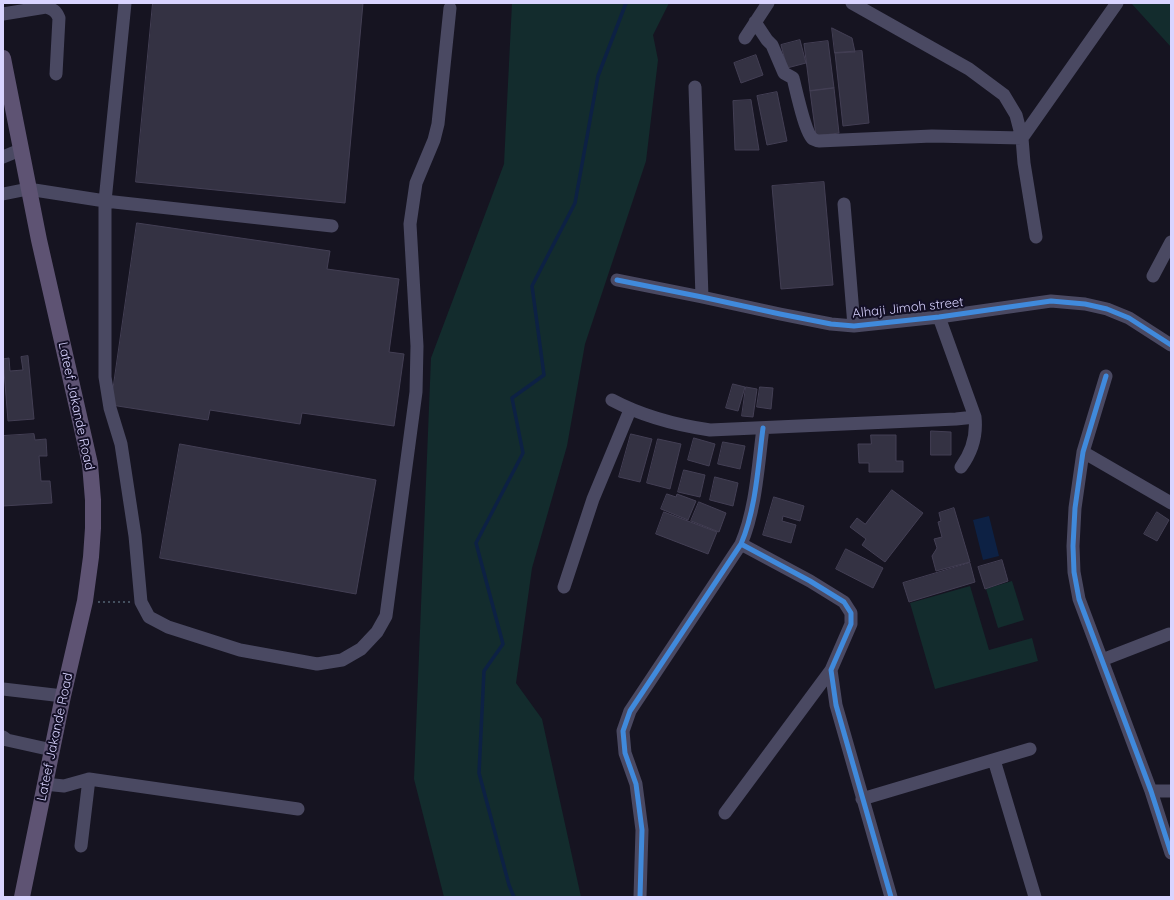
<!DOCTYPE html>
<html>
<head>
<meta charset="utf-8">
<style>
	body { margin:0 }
	#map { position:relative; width:1174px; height:900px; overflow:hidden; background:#161421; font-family:Quicksand,sans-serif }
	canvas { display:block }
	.frame { position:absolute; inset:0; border:4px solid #d9d4ff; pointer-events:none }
</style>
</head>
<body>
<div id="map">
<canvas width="1174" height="900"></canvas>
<div class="frame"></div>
</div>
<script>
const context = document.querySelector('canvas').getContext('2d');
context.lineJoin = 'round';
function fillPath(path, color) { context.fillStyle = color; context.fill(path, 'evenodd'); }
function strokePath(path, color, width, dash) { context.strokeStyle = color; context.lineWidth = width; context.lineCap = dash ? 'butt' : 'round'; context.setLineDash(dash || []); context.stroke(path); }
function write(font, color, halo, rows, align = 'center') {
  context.font = font + ' Quicksand,sans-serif'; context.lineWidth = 4; context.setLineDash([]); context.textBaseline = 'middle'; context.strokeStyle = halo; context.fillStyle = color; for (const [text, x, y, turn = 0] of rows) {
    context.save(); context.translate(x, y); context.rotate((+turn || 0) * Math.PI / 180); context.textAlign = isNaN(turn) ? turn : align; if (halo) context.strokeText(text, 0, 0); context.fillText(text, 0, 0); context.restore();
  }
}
fillPath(new Path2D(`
	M512,3h157l-16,32 5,25 -12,101 -61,183 -18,102 -35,122 -16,115 26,36 39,178h-137l-30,-118 17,-421 73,-194z
	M1131,3h38l2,2v42z
	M1012,581l12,39 -26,8 -12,-39z
	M970,586l19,64 43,-12 6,23 -103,28 -25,-86z`), '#132c2d');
fillPath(new Path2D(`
	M989,516l10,40 -16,4 -10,-40z`), '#0d2144');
strokePath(new Path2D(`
	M514,897l-5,-12 -30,-112 5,-102 19,-27 -27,-101 47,-90 -11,-55 32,-23 -12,-89 43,-83 23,-127 28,-73`), '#0d2144', 3.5);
const building = new Path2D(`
	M153,3h210l-18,200 -209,-21z
	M832,28l20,10 3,14 -20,1z
	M800,40l6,23 -19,5 -6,-23z
	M828,41l6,47 -24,3 -6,-47z
	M862,51l7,72 -26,3 -8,-73z
	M756,55l7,20 -22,8 -7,-20z
	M834,88l5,45 -23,3 -6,-45z
	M777,92l10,49 -20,4 -10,-49z
	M751,100l8,50h-24l-2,-49z
	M824,182l9,103 -52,4 -9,-103z
	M137,223l193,28 -3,18 72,10 -10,73 15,2 -10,72 -92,-13 -2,11 -90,-14 -2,10 -97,-15z
	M28,356l6,63 -26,2 -5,-62 6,-1 1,13 13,-1 -2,-13z
	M733,384l12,3 -7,24 -12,-3z
	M746,387l11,2 -4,28 -11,-1z
	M760,387l13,1 -2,21 -14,-2z
	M931,431l20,1v23h-20z
	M34,434l1,6 11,-1 1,17h-8l2,25h9l2,22 -49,3v-70z
	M631,434l21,5 -12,43 -21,-5z
	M871,435h25v26h7v11h-34v-9h-10l-1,-19h13z
	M694,438l21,6 -6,22 -21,-6z
	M658,439l23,5 -11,45 -23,-6z
	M723,442l22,4 -5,23 -22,-5z
	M180,444l196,36 -20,114 -196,-36z
	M684,470l21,5 -5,22 -22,-5z
	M715,477l23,6 -5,23 -23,-6z
	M892,490l31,23 -38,49 -23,-17 4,-6 -16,-12 7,-9 8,6z
	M667,494l9,3 1,-3 19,7 -8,19 -27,-11z
	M774,497l30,9 -4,15 -17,-5 -1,5 14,4 -5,18 -28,-8z
	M699,502l27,11 -7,19 -28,-11z
	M954,508l16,54 -34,9 -4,-15 5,-8 -3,-9 8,-2 -4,-15 3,-1 -2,-8z
	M664,512l53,20 -9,22 -52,-20z
	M1157,512l12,8 -12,21 -13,-7z
	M846,549l37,19 -10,20 -37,-19z
	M1002,560l6,21 -23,8 -7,-22z
	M970,563l5,19 -66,20 -6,-19z`);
fillPath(building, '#343243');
strokePath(building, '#433f54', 1);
strokePath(new Path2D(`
	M98,602h32`), '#44505f', 2, [2, 3]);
strokePath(new Path2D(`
	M125,3l-20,198v176l5,31 11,36 14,92 6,66 8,15 19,10 72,23 77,14 25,-4 19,-11 16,-17 9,-16 30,-224 1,-46 -7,-122 6,-41 18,-43 4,-16 12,-116
	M852,3l117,66 35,26 12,20 6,23 2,25 12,74
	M3,14l43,-7c7,2 10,4 13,11l-3,56
	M755,22l12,18 5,5 12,28 9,5c3,11 12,55 20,61 2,1 4,2 6,2l113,-5 90,2
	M745,38l23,-35
	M695,87l7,210
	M1022,138l95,-135
	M3,157l17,-7
	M3,194l25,-5 77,12 227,25
	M844,204l10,122
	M1153,276l18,-34
	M617,280l85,17 78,17 51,10 23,2 85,-9 112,-16 34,3 22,5 22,9 42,27
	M939,317l36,100c2,19 -3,35 -14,50
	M1106,376l-23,76 -8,56 -2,38 1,26 5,27 72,192 20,62
	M612,400c30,16 64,25 98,30l246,-11 19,-2
	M1083,452l88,51
	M741,544l69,37 34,21 7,11v11l-20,46 5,35 55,192
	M564,587l29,-88 37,-89
	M1102,660l67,-26
	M3,689l60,7
	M3,737l4,3 45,10
	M994,760l41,137
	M44,784l20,2 25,-7 209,30
	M1151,791h20
	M862,799l168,-50
	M725,813l106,-143
	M81,846l8,-67
	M640,897l2,-67 -6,-46 -11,-31 -2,-22 7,-20 111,-167c15,-35 17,-78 22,-116`), '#4a4962', 13);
strokePath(new Path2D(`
	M3,58l36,182 51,224 3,36v28l-2,29 -6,44 -22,95 -41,201`), '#5e5373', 16);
strokePath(new Path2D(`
	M617,280l85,17 78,17 51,10 23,2 85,-9 112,-16 34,3 22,5 22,9 42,27
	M1106,376l-23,76 -8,56 -2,38 1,26 5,27 72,192 20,62
	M741,544l69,37 34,21 7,11v11l-20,46 5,35 55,192
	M640,897l2,-67 -6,-46 -11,-31 -2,-22 7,-20 111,-167c15,-35 17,-78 22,-116`), '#408adc', 5);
write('13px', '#d9d4ff', '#130f26', [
	["Alhaji Jimoh street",908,308,-6],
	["Lateef Jakande Road",76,406,78],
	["Lateef Jakande Road",55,737,-78]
]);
</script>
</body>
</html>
